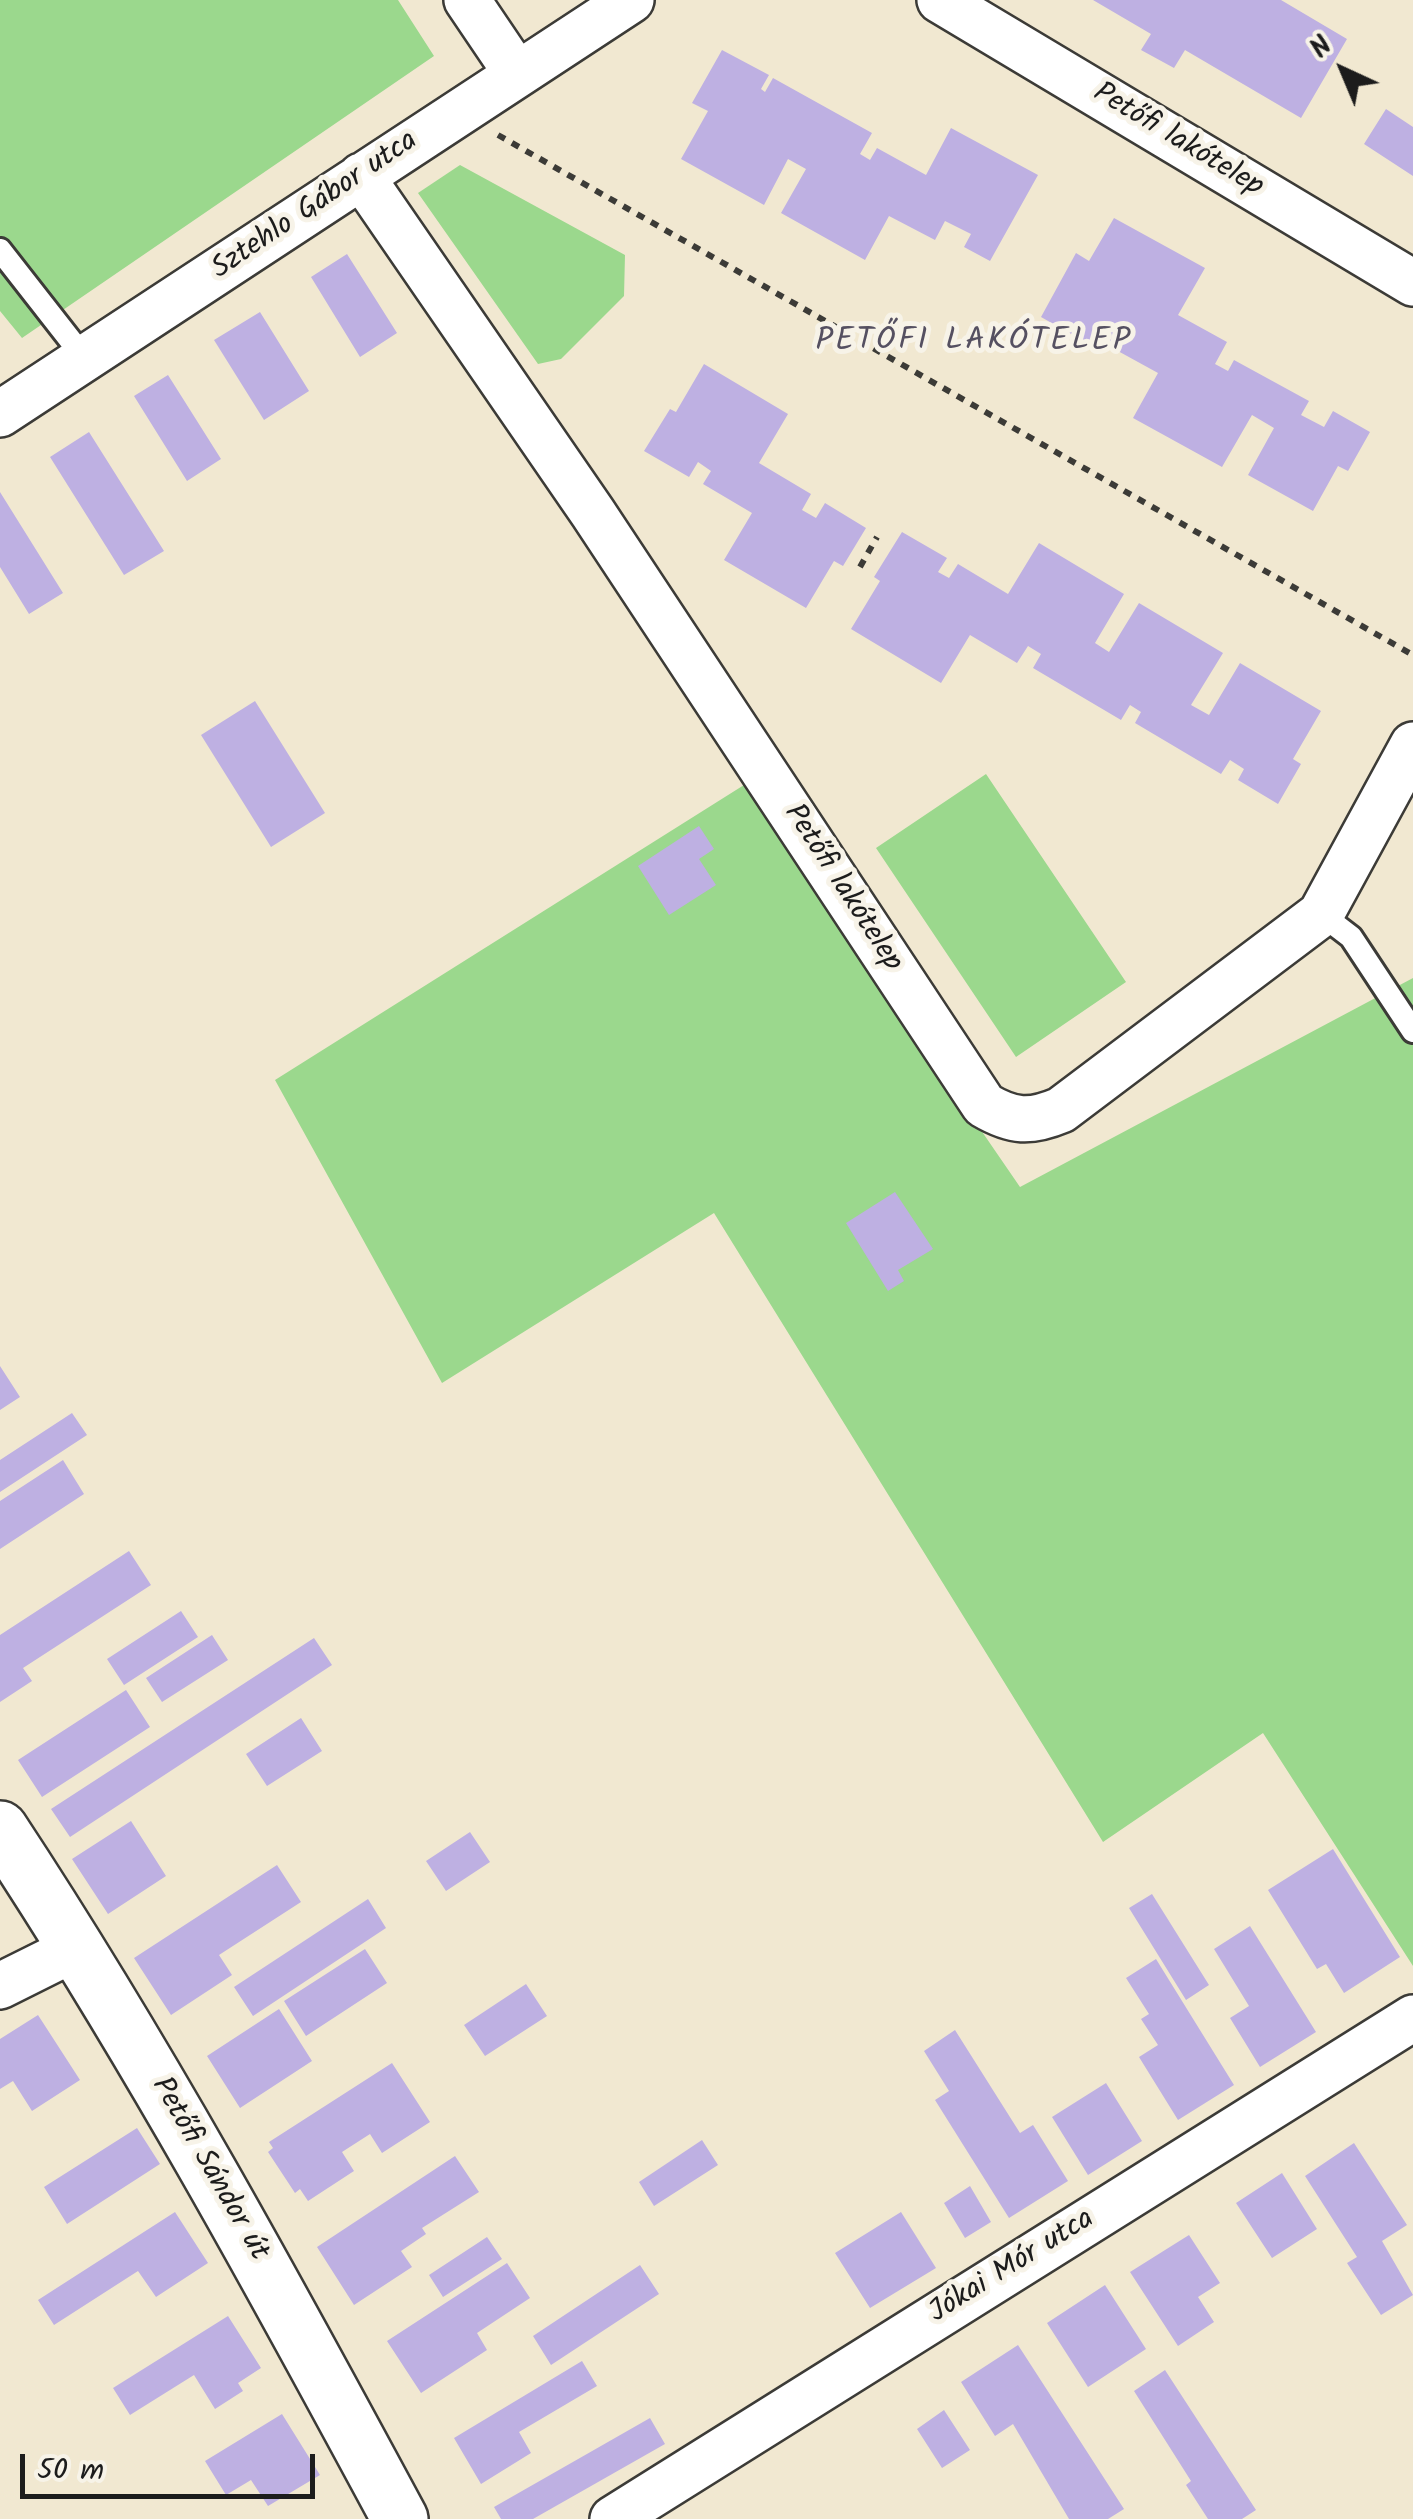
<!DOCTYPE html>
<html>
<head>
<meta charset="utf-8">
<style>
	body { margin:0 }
	#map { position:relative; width:1413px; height:2519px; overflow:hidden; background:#f1e8d1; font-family:Kalam,sans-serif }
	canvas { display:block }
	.north { position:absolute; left:1293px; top:20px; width:100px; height:100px; -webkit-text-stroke:8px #f7f3e8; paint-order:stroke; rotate:316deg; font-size:28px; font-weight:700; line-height:40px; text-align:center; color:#1c1c1c }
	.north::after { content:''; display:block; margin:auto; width:35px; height:45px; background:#1c1c1c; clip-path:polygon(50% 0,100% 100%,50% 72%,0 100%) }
	.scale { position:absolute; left:20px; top:2454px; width:295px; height:45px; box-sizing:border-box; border:5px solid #1c1c1c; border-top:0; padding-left:12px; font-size:30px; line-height:35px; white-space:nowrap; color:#1c1c1c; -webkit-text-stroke:8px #f7f3e8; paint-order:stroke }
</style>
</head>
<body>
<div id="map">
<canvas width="1413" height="2519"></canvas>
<div class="north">N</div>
<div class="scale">50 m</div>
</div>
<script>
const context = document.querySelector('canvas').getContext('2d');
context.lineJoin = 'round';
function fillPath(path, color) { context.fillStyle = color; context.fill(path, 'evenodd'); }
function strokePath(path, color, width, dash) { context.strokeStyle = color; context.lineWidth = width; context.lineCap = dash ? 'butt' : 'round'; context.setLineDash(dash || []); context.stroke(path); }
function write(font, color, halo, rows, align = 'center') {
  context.font = font + ' Kalam,sans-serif'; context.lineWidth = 10; context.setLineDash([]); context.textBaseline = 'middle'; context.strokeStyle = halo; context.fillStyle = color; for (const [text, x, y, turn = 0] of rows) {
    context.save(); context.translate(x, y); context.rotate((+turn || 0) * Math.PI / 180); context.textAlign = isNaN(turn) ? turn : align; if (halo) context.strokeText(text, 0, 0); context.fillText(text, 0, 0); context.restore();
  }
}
fillPath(new Path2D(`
	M0,0h398l36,56 -412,282 -22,-27z
	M460,165l165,90 -1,41 -63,63 -23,5 -120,-171z
	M986,774l140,208 -110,75 -140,-209z
	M744,785l276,402 393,-209v988l-150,-233 -160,109 -389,-629 -272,170 -167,-303z`), '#9bd88d');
fillPath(new Path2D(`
	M1093,0h188l66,39 -46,79 -116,-68 -11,18 -33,-18 10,-16z
	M722,50l47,25 -8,14 4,3 8,-14 99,55 -12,21 10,6 7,-12 49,27 25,-47 87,47 -48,86 -26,-14 7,-13 -26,-13 -10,19 -46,-24 -24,44 -84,-47 25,-44 -18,-10 -24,46 -83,-46 27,-48 -16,-8z
	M1386,109l27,18v49l-49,-32z
	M1114,218l91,50 -27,47 49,27 -12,22 13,7 6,-11 75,41 -8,14 23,12 9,-16 37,21 -22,39 -10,-5 -25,45 -65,-36 26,-47 -22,-13 -30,52 -89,-49 25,-45 -51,-28 9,-15 -15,21 -60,-34 35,-64 13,8z
	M347,254l50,79 -37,24 -49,-80z
	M260,312l49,79 -45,29 -50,-80z
	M704,364l84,50 -29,49 52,31 -9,16 14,8 9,-15 41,25 -23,38 -9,-5 -28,47 -82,-48 28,-47 -49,-29 8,-13 -13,-9 -9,15 -45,-26 26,-42 6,3z
	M168,375l53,84 -34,22 -53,-85z
	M89,432l75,119 -40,24 -74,-118z
	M0,492l63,101 -34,21 -29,-47z
	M902,532l45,26 -9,14 11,6 9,-14 50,30 31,-51 85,51 -29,49 14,9 30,-49 84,50 -32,52 18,10 31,-52 81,48 -28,48 8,5 -23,40 -40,-24 6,-11 -14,-9 -9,14 -86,-51 6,-11 -11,-7 -9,15 -88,-52 8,-14 -13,-8 -11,17 -47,-28 -29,48 -90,-54 29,-48 -6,-4z
	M255,701l70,112 -54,34 -70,-112z
	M699,826l15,23 -15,10 17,26 -47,30 -31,-49z
	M895,1192l38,57 -35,21 6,11 -16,10 -42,-68z
	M0,1366l20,31 -20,13z
	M72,1413l15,22 -87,57v-32z
	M63,1460l21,34 -84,55v-48z
	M129,1551l22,34 -128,83 9,13 -32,21v-67z
	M181,1611l17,26 -74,48 -17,-26z
	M212,1635l16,25 -66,42 -16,-24z
	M314,1638l18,27 -262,172 -19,-28z
	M126,1690l24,37 -108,70 -24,-37z
	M301,1718l21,33 -55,35 -21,-32z
	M131,1821l35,55 -58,38 -36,-55z
	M470,1832l20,30 -44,29 -20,-30z
	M1333,1849l67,108 -56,36 -18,-29 -9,5 -49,-79z
	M277,1865l24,37 -82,53 13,20 -61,40 -37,-57z
	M1152,1894l57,91 -23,15 -57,-92z
	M368,1899l18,29 -133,88 -19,-29z
	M1250,1926l66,106 -56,35 -30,-49 19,-12 -35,-57z
	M365,1949l22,34 -81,53 -22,-35z
	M1156,1959l78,126 -56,35 -39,-63 19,-12 -17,-26 8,-5 -23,-36z
	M526,1984l21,32 -62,40 -21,-31z
	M279,2009l33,52 -72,47 -33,-52z
	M38,2015l42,65 -48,31 -19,-30 -13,8v-50z
	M955,2030l65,103 13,-8 35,56 -59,37 -74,-118 14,-9 -25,-40z
	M392,2063l38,59 -48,31 -12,-19 -28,18 12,19 -46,30 -8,-12 -5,4 -27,-41 5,-4 -4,-6z
	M1106,2083l36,58 -54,34 -36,-58z
	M137,2128l23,36 -93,60 -23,-37z
	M702,2140l16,25 -64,41 -15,-24z
	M1354,2143l53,82 -25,16 31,54 -32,20 -34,-52 10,-6 -52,-81z
	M455,2156l24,36 -57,36 4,6 -25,17 11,16 -58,38 -37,-58z
	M1282,2173l35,56 -45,29 -36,-55z
	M970,2186l21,36 -26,16 -21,-35z
	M175,2212l33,51 -52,34 -18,-26 -84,54 -16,-25z
	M901,2212l35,56 -66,40 -35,-55z
	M1189,2235l31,48 -22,14 16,25 -36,24 -48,-74z
	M487,2237l15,22 -59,38 -14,-22z
	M507,2263l23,35 -53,35 10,17 -66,43 -34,-52z
	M640,2265l19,29 -108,71 -18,-29z
	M1105,2285l41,64 -58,38 -41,-64z
	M228,2316l33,52 -23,15 5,8 -28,18 -21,-34 -64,40 -17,-27z
	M1018,2345l106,164 -16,10h-39l-56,-95 -18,12 -34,-54z
	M582,2361l15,25 -78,46 12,21 -50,31 -27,-46z
	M1165,2370l91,140 -14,9h-34l-22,-34 5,-4 -57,-90z
	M944,2410l26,40 -28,18 -25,-39z
	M282,2414l38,61 -52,31 -17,-26 -25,15 -21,-34z
	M650,2418l15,26 -132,75h-32l-7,-12z`), '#beb0e2');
const lane = new Path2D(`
	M0,250l86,110
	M1321,914l30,23 62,94`);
const street = new Path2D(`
	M467,0l50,74
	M940,0l473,283
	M361,176l232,337 391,592c29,17 46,18 77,5l260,-196 92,-169
	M0,414l631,-414
	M0,1986l78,-39
	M613,2519l800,-501`);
const secondary = new Path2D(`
	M0,1829c147,223 274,456 400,690`);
strokePath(lane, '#3c3b37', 28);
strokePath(street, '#3c3b37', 50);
strokePath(secondary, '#3c3b37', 60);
strokePath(new Path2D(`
	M498,135l915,520
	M860,567l17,-30`), '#3c3b37', 6, [8, 8]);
strokePath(lane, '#fff', 22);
strokePath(street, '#fff', 45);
strokePath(secondary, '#fff', 55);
write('30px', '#1c1c1c', '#f7f3e8', [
	["Petőfi lakótelep",1177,142,31],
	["Sztehlo Gábor utca",316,207,-34],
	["Petőfi lakótelep",841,889,57],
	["Petőfi Sándor út",208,2170,60],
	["Jókai Mór utca",1013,2268,-32]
]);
context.letterSpacing = '2.5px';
write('32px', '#555061', '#f7f3e8', [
	["PETŐFI LAKÓTELEP",974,344]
]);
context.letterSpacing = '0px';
</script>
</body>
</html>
